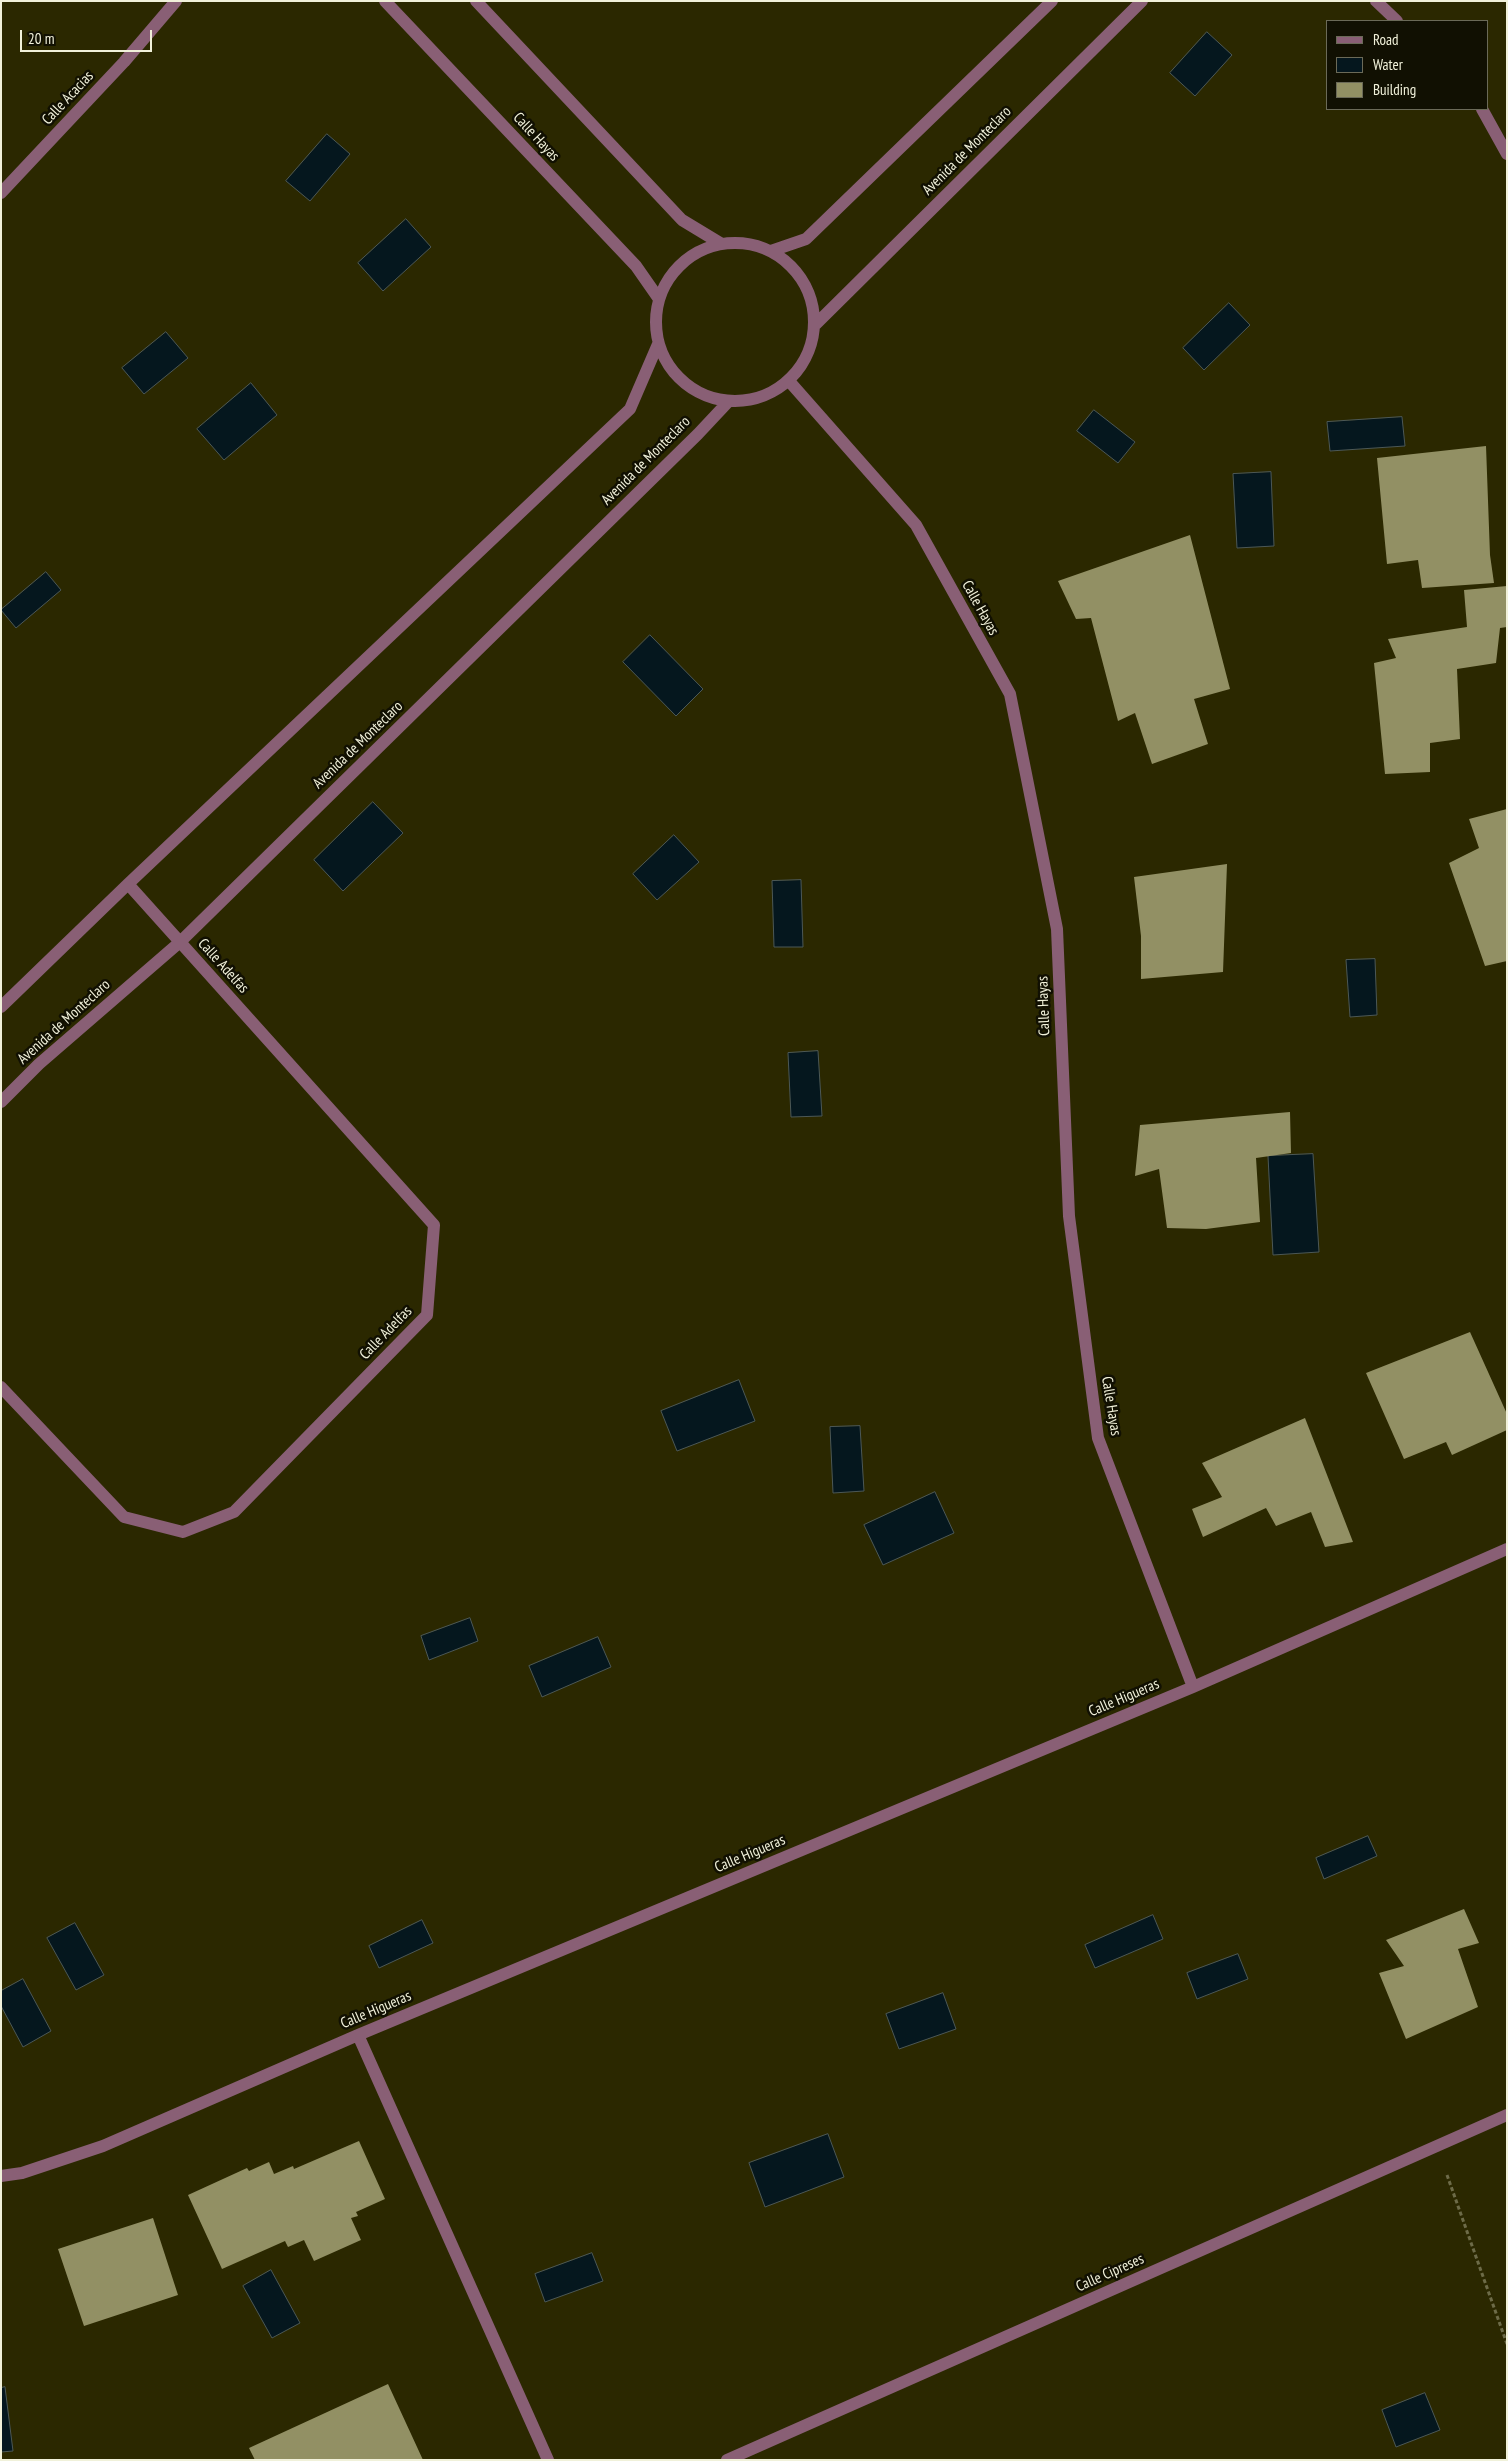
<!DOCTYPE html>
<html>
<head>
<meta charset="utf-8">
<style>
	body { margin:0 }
	#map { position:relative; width:1508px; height:2461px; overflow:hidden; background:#2b2800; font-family:"PT Sans Narrow",sans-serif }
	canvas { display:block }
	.frame { position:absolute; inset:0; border:2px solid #f1f1da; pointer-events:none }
	.legend { position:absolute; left:1326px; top:20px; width:162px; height:90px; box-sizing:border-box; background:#111002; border:1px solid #6b6a58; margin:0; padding:6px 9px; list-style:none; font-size:15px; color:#f1f1da }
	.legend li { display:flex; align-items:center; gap:10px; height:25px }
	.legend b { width:25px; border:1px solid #6b6a58 }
	.scale { position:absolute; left:20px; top:30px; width:132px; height:22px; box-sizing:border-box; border:2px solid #f1f1da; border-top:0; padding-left:6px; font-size:15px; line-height:18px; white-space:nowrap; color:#f1f1da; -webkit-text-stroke:4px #111002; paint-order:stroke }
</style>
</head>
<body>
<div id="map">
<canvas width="1508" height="2461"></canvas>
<div class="frame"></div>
<ul class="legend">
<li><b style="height:6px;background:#895f75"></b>Road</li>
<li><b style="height:14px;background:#05171e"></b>Water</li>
<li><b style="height:14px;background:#929064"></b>Building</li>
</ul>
<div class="scale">20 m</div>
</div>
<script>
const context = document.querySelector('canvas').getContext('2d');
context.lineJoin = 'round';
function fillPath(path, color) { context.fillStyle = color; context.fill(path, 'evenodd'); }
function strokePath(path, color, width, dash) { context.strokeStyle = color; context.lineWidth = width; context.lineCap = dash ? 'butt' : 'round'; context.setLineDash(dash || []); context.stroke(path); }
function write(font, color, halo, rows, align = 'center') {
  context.font = font + ' "PT Sans Narrow",sans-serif'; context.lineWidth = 5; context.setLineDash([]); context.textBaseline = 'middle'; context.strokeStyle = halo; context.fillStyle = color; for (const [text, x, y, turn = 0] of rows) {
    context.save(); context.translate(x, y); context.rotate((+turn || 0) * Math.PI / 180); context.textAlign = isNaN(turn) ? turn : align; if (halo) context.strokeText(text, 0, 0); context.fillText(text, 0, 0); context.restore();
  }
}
const water = new Path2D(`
	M1207,32l25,23 -37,41 -25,-23z
	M327,134l23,20 -40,47 -24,-20z
	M406,219l25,28 -48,44 -25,-28z
	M1229,303l21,22 -46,45 -21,-22z
	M166,332l22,26 -44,36 -22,-26z
	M251,383l26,32 -53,45 -27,-31z
	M1094,410l41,32 -17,21 -41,-32z
	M1402,417l3,29 -75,5 -3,-29z
	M1271,472l3,74 -37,2 -4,-74z
	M46,572l15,18 -45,38 -15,-18z
	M650,635l53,54 -27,27 -53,-54z
	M373,802l30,31 -60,58 -29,-31z
	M674,835l25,27 -42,38 -24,-26z
	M801,880l2,67h-29l-2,-66z
	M1375,959l2,56 -27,2 -4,-57z
	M818,1051l4,65 -31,1 -3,-64z
	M1313,1154l6,98 -46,3 -5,-99z
	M739,1380l16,41 -78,30 -16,-40z
	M860,1426l4,65 -31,2 -3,-66z
	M935,1492l19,41 -71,32 -19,-40z
	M470,1618l8,23 -49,19 -8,-24z
	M598,1637l13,30 -69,30 -13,-31z
	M1368,1836l9,20 -53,23 -8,-21z
	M1153,1915l10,24 -68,29 -10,-23z
	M422,1920l11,23 -54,25 -10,-22z
	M75,1923l29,52 -28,15 -29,-52z
	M1238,1954l10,25 -51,20 -10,-26z
	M23,1979l28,52 -28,16 -22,-41v-15z
	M943,1993l13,36 -57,20 -13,-35z
	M828,2134l16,43 -79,30 -16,-44z
	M592,2253l11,28 -58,21 -10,-28z
	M271,2270l29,53 -28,15 -29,-52z
	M5,2387l8,64 -12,1v-64z
	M1425,2393l15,37 -44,17 -14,-37z`);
fillPath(water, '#05171e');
strokePath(water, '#4c5856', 1);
fillPath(new Path2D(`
	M1486,446l4,109 4,28 -72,5 -4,-28 -31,4 -10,-106z
	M1190,535l40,154 -36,10 14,45 -56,20 -17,-51 -17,8 -27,-103 -15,1 -18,-38z
	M1507,586v41l-7,1 -4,35 -39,6 3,70 -30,4v29l-45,2 -11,-111 22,-5 -8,-19 79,-12 -3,-37z
	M1507,809v152l-22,5 -36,-103 30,-15 -10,-29z
	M1227,864l-4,108 -82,7v-43l-7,-59z
	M1290,1112l1,41 -35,5 4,64 -54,7 -39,-1 -8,-59 -24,7 5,-51z
	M1470,1332l37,82v16l-55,25 -6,-13 -42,17 -38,-86z
	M1305,1418l48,124 -28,5 -14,-35 -35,14 -10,-18 -63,29 -11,-28 30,-12 -20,-34z
	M1464,1909l15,34 -21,6 20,58 -72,32 -27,-66 25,-7 -18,-26z
	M359,2141l26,58 -29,13 2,4 -7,2 10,22 -47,21 -10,-21 -16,7 -3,-6 -63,28 -34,-74 59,-27 2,3 20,-9 5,12 19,-8 1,3z
	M153,2218l25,77 -94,31 -26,-77z
	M388,2384l35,76h-168l-6,-12z`), '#929064');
strokePath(new Path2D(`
	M1447,2175l60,169`), '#6d6b48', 3, [4, 2.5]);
strokePath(new Path2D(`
	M385,1l251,265 23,33
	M476,1l206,219 38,23
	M1376,1l21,20
	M1482,109l25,45
	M1,193l123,-131 52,-61
	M656 322a79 79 0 1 1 158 0a79 79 0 1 1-158 0Z
	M771,251l35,-12 246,-238
	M815,325l327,-324
	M789,381l127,144 94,169 47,235 12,287 29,222 95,249
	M1,1007l127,-123 502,-475 28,-65
	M1,1102l38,-38 141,-122 518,-508 30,-32
	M1,1387l123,130 59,15 51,-20 193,-197 7,-90 -306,-341
	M358,2035l190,425
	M1,2176l21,-3 81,-27 255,-111 835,-348 314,-138
	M727,2460l780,-345`), '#895f75', 12);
write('15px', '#f1f1da', '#111002', [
	["Calle Acacias",68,98,-47],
	["Calle Hayas",536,137,47],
	["Avenida de Monteclaro",967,151,-45],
	["Avenida de Monteclaro",646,461,-45],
	["Calle Hayas",980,608,61],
	["Avenida de Monteclaro",358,745,-44],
	["Calle Adelfas",223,966,48],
	["Calle Hayas",1044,1006,-92],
	["Avenida de Monteclaro",64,1022,-42],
	["Calle Adelfas",386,1333,-46],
	["Calle Hayas",1111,1406,81],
	["Calle Higueras",1124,1698,-23],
	["Calle Higueras",750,1854,-23],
	["Calle Higueras",376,2010,-23],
	["Calle Cipreses",1110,2273,-24]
]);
</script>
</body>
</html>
